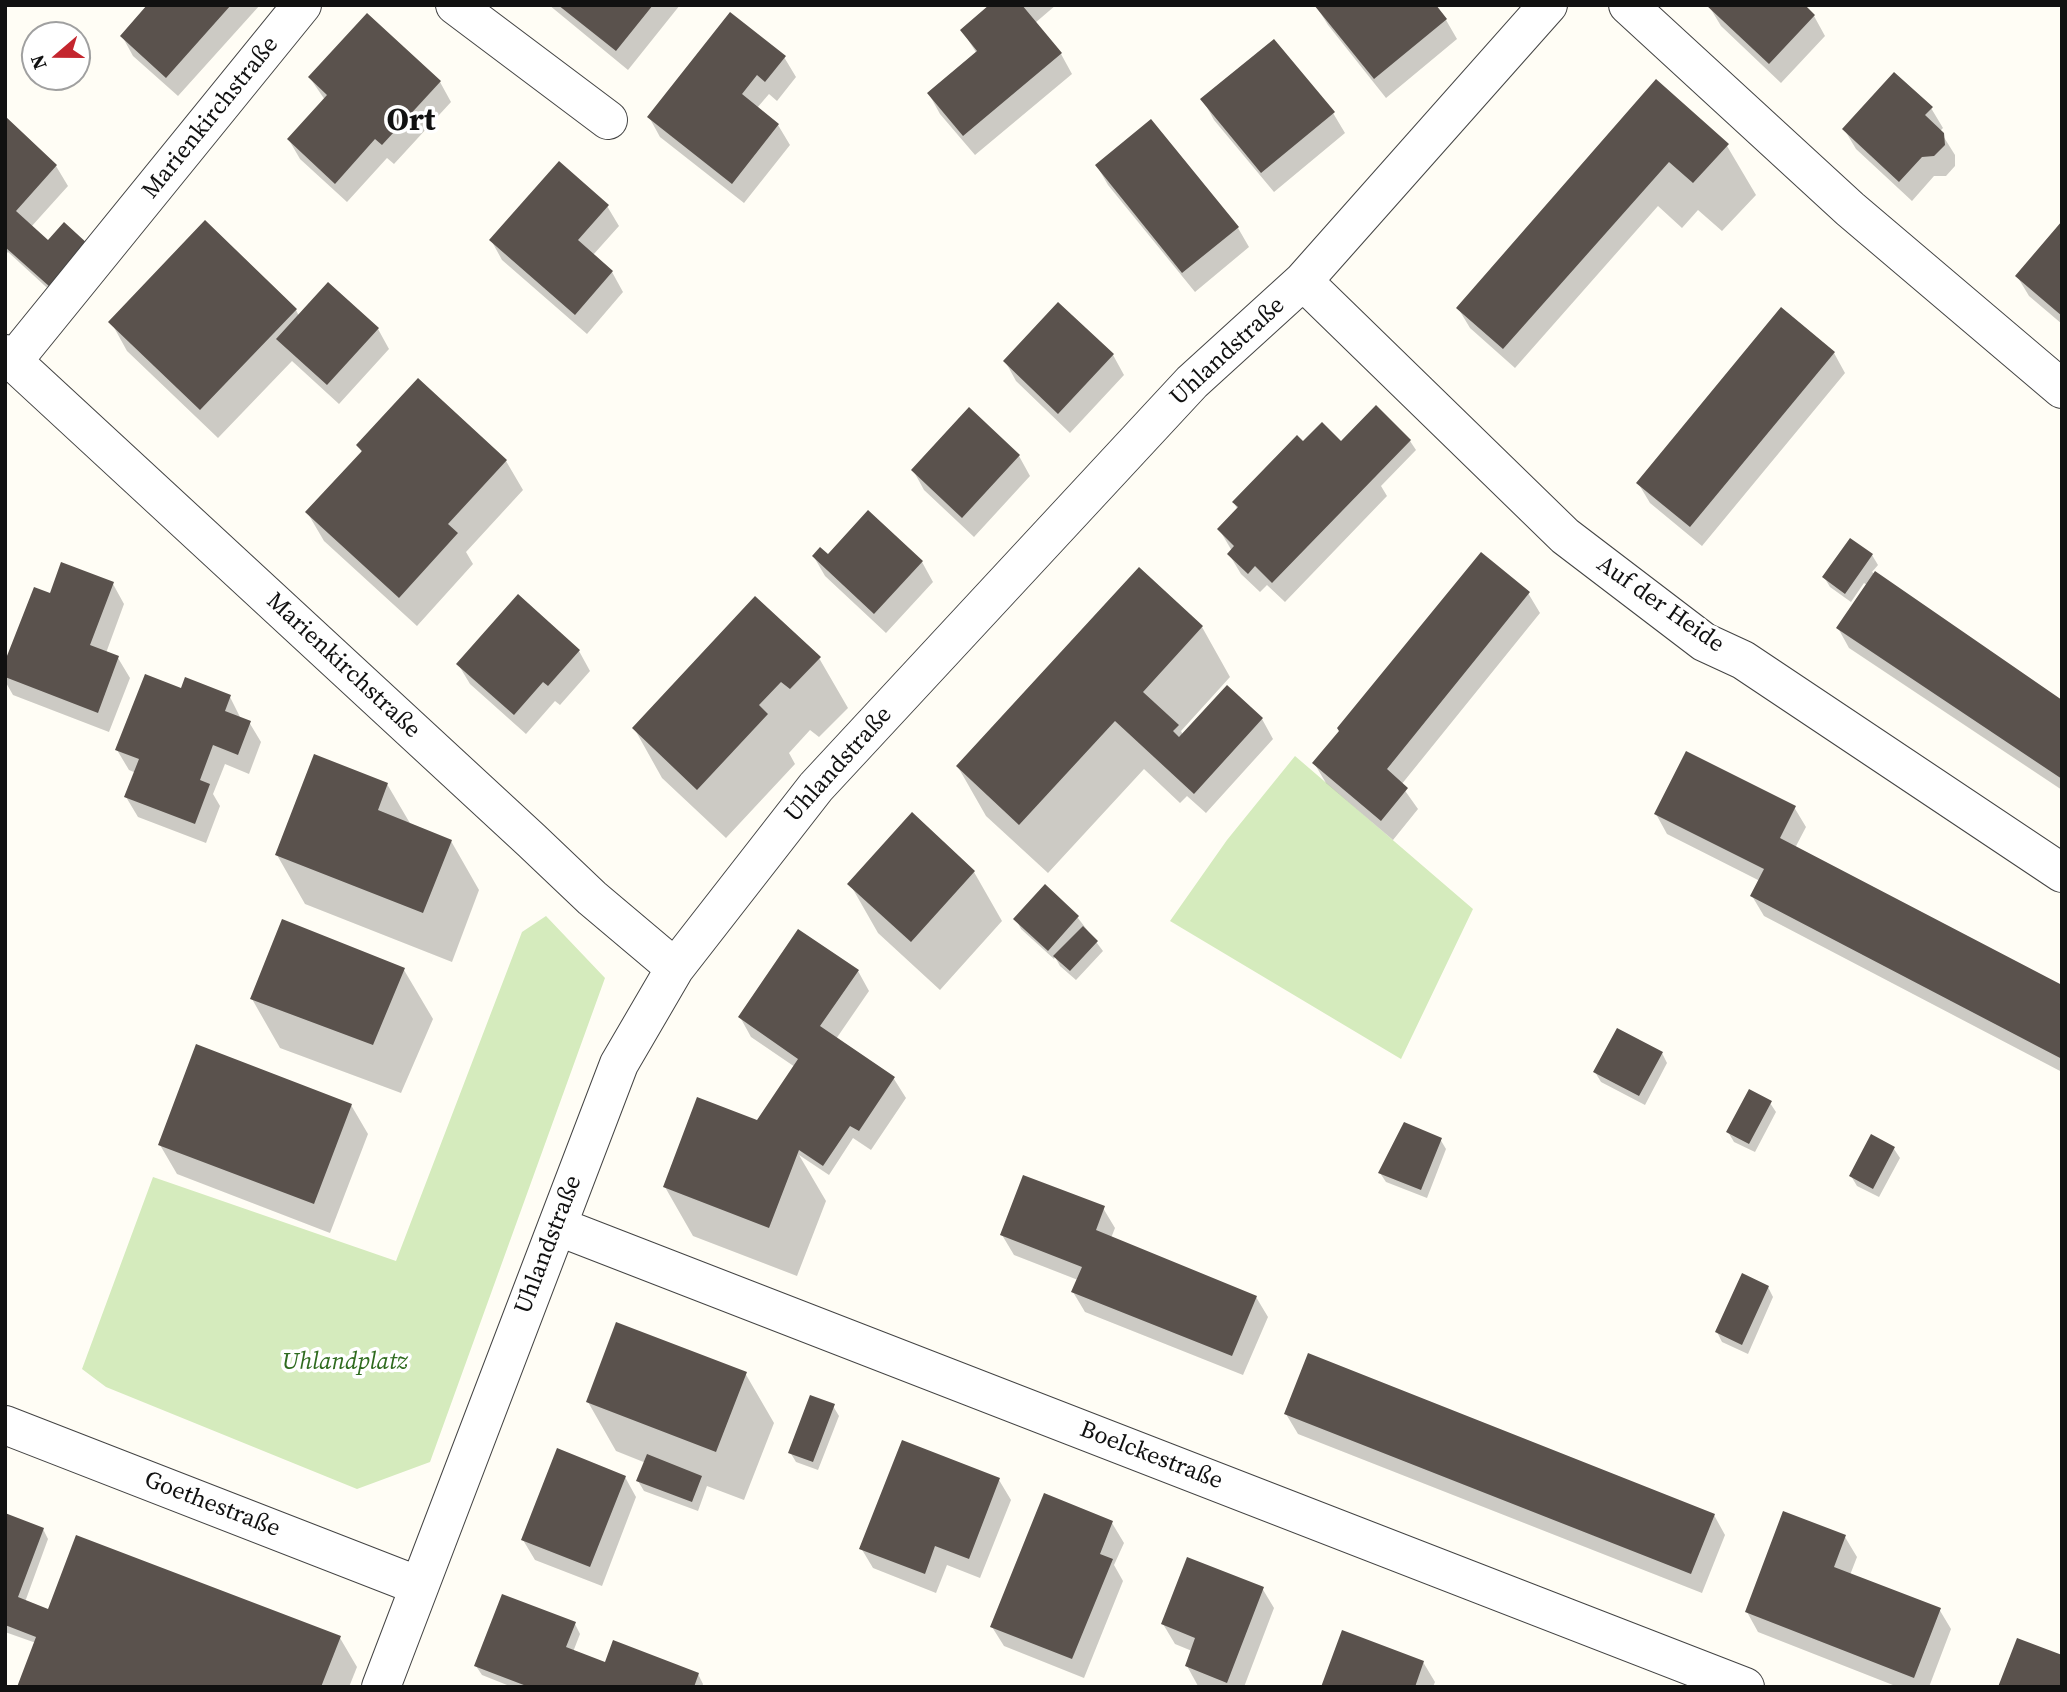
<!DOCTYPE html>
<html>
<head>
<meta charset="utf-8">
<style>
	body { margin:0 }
	#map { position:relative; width:2067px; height:1692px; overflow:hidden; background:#fffdf5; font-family:"Source Serif 4",serif }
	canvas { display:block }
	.frame { position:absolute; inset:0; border:7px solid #111; pointer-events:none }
	.north { position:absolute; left:21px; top:21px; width:70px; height:70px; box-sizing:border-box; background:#fff; border:2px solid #a0a0a0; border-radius:50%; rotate:250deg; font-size:19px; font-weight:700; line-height:28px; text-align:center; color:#111 }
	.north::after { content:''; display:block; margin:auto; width:24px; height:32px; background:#c4262e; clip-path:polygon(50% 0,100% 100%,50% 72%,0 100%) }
</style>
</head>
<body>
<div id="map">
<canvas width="2067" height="1692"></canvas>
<div class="frame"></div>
<div class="north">N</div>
</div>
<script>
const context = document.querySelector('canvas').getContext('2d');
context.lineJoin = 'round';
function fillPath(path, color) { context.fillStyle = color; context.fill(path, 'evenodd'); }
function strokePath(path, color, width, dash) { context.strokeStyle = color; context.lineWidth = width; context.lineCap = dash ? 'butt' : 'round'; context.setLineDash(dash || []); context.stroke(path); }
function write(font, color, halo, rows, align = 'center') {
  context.font = font + ' "Source Serif 4",serif'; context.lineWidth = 7; context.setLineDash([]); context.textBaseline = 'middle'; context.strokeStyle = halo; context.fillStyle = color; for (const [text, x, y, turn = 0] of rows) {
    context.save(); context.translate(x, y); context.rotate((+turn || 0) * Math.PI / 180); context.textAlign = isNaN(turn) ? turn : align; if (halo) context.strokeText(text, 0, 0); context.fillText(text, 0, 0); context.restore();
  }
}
fillPath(new Path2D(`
	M1295,756l178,153 -72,150 -231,-138 57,-81z
	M546,916l59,62 -175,484 -73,27 -251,-102 -24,-18 71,-192 243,84 126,-329z`), '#d5ebbd');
fillPath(new Path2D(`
	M149,5h111l-82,91 -45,-40 -11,-20z
	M549,5h131l-52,65z
	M992,5h64l-21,18 26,31 11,20 -97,81 -35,-41 -11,-20 48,-40 -15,-24z
	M1316,6l130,14 11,19 -71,59 -58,-73z
	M1709,6l105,10 11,20 -44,47 -60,-57z
	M784,57l12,20 -19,24 -8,-7 -12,14 21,17 12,20 -46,58 -84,-66 -11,-20z
	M310,78l130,4 11,20 -57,62 -7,-6 -40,44 -47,-43 -11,-19 36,-40z
	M1203,100l130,13 12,20 -71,59 -60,-72z
	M1931,108l12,20 -3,3 15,24v11l-9,10h-12l-22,25 -56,-52 -12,-20z
	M5,119l51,47 12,20 -37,41 25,69 -48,-44 -3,3z
	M1606,137l121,9 29,49 -34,36 -24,-21 -16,18 -24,-22 -143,162 -45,-40 -12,-20z
	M1097,166l141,62 11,19 -54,45 -87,-107z
	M607,206l12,20 -26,29 19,17 11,20 -36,42 -85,-74 -11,-20z
	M2062,223v101l-33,-28 -12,-20z
	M296,310l3,6 79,13 11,20 -50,55 -47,-43 -74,77 -91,-87 -16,-29z
	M1834,353l11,20 -143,173 -52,-43 -12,-20z
	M1113,355l11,20 -54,58 -54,-52 -11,-20z
	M1410,441l6,9 -35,36 6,10 -102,106 -18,-17 -7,7 -19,-18 -12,-20 3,-3 -13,-22 19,-19 -4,-7 69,-60z
	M358,445l148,16 17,29 -57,62 7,12 -56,62 -93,-85 -17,-29 55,-59z
	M1019,456l11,20 -56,61 -50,-47 -11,-20z
	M868,513l54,49 11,20 -47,51 -61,-57 -11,-19 14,-1z
	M1872,555l6,10 -6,7 190,130v88l-213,-142 -11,-20 29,-43 -3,-2 -13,19 -21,-15 -6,-10z
	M113,584l11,20 -18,49 12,5 12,20 -21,54 -96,-37 -8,-14v-15l46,-71z
	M1528,593l12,20 -139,172 17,24 -25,31 -67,-57 -12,-20z
	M1202,627l28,50 -49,54 2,4 79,-16 11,20 -67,74 -19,-17 -7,7 -36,-34 -96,104 -62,-57 -28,-49z
	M579,651l11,20 -30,34 -5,-4 -29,33 -56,-50 -12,-20z
	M819,658l29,50 -29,29 -9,-7 -21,23 6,11 -69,74 -64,-60 -28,-50z
	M182,690l48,7 11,22 8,3 12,20 -12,32 -24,-10 -12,30 7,12 -14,37 -68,-26 -12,-20 10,-24 -7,-3 -12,-20z
	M387,784l24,41 40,16 28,49 -27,72 -147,-58 -28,-49z
	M1794,807l12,20 -11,21 267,139v85l-298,-156 -12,-20 8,-15 -93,-47 -11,-20z
	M974,872l28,49 -62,69 -62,-57 -28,-49z
	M1045,886l33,32 25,33 -27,29 -16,-14 -5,-9 -1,2 -33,-30 -5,-10z
	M404,970l29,49 -32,74 -121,-45 -28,-49z
	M858,971l11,20 -33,48 58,40 12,19 -35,52 -18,-12 -24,37 -30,-20 27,46 -29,75 -104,-40 -28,-49 96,-63 34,-57 -44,-30 -11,-20z
	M1662,1053l5,10 -22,42 -44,-23 -6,-10z
	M1770,1103l6,9 -21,40 -21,-10 -6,-10z
	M351,1105l17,29 -38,99 -153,-59 -17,-29z
	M1440,1139l6,10 -19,49 -41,-16 -6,-9z
	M1894,1149l6,9 -21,39 -22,-11 -6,-10z
	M1103,1208l12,20 -4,10 145,59 12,20 -25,58 -158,-63 -12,-20 5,-12 -64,-25 -12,-20z
	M1768,1287l5,10 -25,57 -26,-12 -5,-10z
	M745,1373l29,50 -30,77 -37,-14 -9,25 -54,-20 -6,-10 8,-18 -30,-12 -28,-49z
	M833,1406l6,10 -21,54 -22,-8 -6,-10z
	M1286,1414l428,101 11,20 -23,58 -404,-159z
	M625,1477l11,20 -34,89 -67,-26 -12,-20z
	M999,1480l12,20 -31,78 -33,-13 -11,28 -63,-25 -12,-20z
	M5,1515l38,14 5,10 -23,63 23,9 292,27 17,29 -8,20h-330l17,-44 -31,-11z
	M1112,1523l12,20 -10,22 9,16 -39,97 -80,-32 -12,-19z
	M1845,1537l12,20 -7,18 89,34 12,20 -22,58h-31l-140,-55 -11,-20z
	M1262,1588l12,20 -30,79 -46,-1 -11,-20 5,-15 -17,-7 -12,-20z
	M575,1624l5,10 -7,18 34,12 91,10 5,10 -1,3h-190l-30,-12 -6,-9z
	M1423,1662l12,20 -2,5h-110z`), '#0003');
fillPath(new Path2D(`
	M147,5h84l-65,73 -46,-42z
	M558,5h95l-37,46z
	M989,5h33l40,48 -99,83 -36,-43 50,-42 -17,-21z
	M1314,5h122l11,14 -73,60z
	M1706,5h99l10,10 -46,49z
	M730,12l56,44 -21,26 -8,-7 -15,19 37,30 -47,60 -85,-67z
	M367,13l74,68 -59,64 -7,-6 -40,45 -48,-45 40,-44 -19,-18z
	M1274,39l61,73 -74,61 -61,-74z
	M1894,72l39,35 -8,8 19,18 1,12 -11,11 -12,1 -23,25 -57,-53z
	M1656,79l73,65 -36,39 -24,-21 -166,187 -47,-41z
	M5,116l52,49 -41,46 32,29 16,-18 25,23 -39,42 -45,-40z
	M1151,119l88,108 -57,46 -87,-108z
	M559,161l50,44 -31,35 35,31 -38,44 -86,-75z
	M205,220l92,89 -97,101 -92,-88z
	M2062,221v95l-47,-40z
	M328,282l51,46 -52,57 -51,-46z
	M1058,302l56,52 -56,60 -55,-53z
	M1781,307l54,45 -145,175 -54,-44z
	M418,378l89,82 -59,64 10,9 -59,65 -94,-86 57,-61 -6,-6z
	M1376,405l35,35 -139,143 -17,-17 -7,8 -21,-20 7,-8 -17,-17 21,-22 -6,-5 65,-67 6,6 19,-19 19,19z
	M969,407l51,48 -58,63 -51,-48z
	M868,510l55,51 -49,53 -62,-58 8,-9 8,7z
	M1850,538l23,16 -28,40 -23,-17z
	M1481,552l49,40 -143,177 21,19 -27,33 -69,-58 27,-32 -2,-3z
	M61,562l53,20 -24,63 29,11 -21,57 -93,-36v-16l29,-74 16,6z
	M1139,567l64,59 -60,66 36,33 -6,6 6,6 48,-52 36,33 -69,76 -79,-73 -96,104 -63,-59z
	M1875,571l187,129v79l-226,-151z
	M518,594l62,56 -32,36 -5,-4 -29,33 -58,-51z
	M755,596l66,61 -31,32 -9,-7 -22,23 9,9 -71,76 -65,-62z
	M145,674l36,14 4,-11 46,18 -6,16 26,10 -13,34 -25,-10 -13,35 10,4 -15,40 -71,-27 15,-38 -24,-9z
	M1686,751l110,55 -16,32 282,147v74l-312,-163 14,-27 -110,-55z
	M314,754l74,29 -10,27 74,30 -29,73 -148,-58z
	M912,812l63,59 -64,71 -64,-58z
	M1045,884l34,32 -31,35 -35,-32z
	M282,919l123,49 -32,77 -123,-46z
	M1083,926l15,15 -28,30 -17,-15z
	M798,929l61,41 -39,56 75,51 -36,54 -9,-5 -27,40 -24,-16 -30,78 -106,-41 34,-90 60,23 41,-61 -60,-42z
	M1617,1028l46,24 -24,44 -46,-24z
	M196,1044l156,60 -38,100 -156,-59z
	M1749,1089l23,12 -23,43 -23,-12z
	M1404,1122l38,16 -21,52 -43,-17z
	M1871,1134l24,13 -22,42 -24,-13z
	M1023,1175l82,31 -9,24 161,66 -25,60 -161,-64 11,-25 -82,-32z
	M1742,1273l27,13 -27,59 -27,-13z
	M616,1322l131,50 -31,80 -130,-50z
	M1308,1353l407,161 -24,60 -407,-160z
	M810,1395l25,9 -22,58 -25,-9z
	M902,1440l98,38 -31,81 -34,-13 -10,28 -66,-25z
	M557,1448l69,28 -36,91 -69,-27z
	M647,1454l55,22 -10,26 -56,-21z
	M1044,1493l69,28 -13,33 13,5 -41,100 -82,-32z
	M1783,1511l63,24 -12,32 107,41 -27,70 -169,-66z
	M5,1513l39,15 -26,69 30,12 28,-74 265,101 -20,51h-304l19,-50 -31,-12z
	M1187,1557l77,30 -37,96 -42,-17 10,-28 -34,-14z
	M502,1594l74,28 -10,25 39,15 8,-22 86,33 -5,14h-165l-55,-21z
	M1342,1630l82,31 -9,26h-94z
	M2017,1638l45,17v32h-64z`), '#5a524d');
const minor = new Path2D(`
	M455,5l153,115
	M1628,5l222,204 212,180
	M1303,281l262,255 139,106 39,18 319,213
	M5,354l526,486 61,58 83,70
	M13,361l289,-356
	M557,1226l1188,461
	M5,1425l414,161
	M381,1687l238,-623 56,-96 141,-181 376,-405 111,-101 245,-276`);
strokePath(minor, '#444', 40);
strokePath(minor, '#fff', 38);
write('24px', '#111', '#fff', [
	["Marienkirchstraße",211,118,-51],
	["Uhlandstraße",1228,352,-43],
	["Auf der Heide",1660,605,35],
	["Marienkirchstraße",343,666,43],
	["Uhlandstraße",839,765,-48],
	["Uhlandstraße",549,1245,-69],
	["Boelckestraße",1151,1456,21],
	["Goethestraße",212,1505,21]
]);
write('italic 24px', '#2f6b1f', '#fff', [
	["Uhlandplatz",345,1363]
]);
write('bold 32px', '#111', '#fff', [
	["Ort",411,122]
]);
</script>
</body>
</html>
